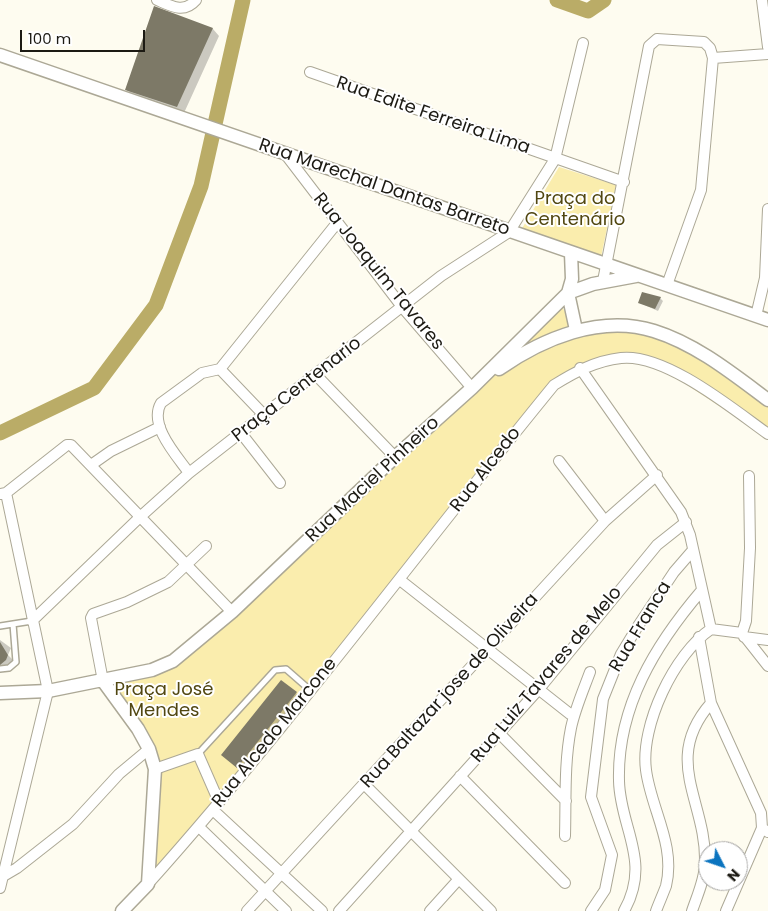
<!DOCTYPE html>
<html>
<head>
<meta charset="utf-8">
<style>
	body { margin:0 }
	#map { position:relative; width:768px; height:911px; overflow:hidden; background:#fefcf0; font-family:Poppins,sans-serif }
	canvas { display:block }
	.north { position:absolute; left:698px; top:841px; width:50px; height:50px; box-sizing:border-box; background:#fff; border:1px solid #a4a3a1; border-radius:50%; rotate:131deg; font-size:14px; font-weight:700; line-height:20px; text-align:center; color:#1c1a13 }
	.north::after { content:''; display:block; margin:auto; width:18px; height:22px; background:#0b74bf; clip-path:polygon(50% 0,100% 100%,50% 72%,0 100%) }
	.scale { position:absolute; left:20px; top:30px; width:125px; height:22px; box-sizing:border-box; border:2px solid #1c1a13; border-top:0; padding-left:6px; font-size:15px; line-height:18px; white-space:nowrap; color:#1c1a13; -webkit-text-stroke:4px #fff; paint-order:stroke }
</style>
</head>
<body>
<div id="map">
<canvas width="768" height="911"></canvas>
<div class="north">N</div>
<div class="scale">100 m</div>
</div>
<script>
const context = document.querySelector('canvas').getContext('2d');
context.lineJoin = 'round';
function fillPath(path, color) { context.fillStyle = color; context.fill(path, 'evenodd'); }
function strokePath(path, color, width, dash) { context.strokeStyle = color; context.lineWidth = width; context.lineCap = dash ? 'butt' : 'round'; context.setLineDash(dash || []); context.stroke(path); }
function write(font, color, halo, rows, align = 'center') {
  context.font = font + ' Poppins,sans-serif'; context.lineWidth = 4; context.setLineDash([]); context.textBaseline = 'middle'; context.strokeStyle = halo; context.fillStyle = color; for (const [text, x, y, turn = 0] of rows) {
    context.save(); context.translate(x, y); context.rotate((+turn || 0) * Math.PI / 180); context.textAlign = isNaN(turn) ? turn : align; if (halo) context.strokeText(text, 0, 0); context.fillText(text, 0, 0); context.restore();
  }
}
fillPath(new Path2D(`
	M559,167l57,18 -15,72 -80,-27z
	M559,302l17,28 78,1 114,69v38l-119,-78 -28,-2 -67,27 -406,499 7,-115 -52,-88 70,-20z`), '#faedad');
fillPath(new Path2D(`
	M155,8l58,21 6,7 -35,77 -51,-17 -7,-7z
	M660,298l3,3 -5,10 -18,-8z
	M0,640l11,8 -3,7 5,5 1,5 -14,2z
	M296,693l7,7 -59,74 -21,-19z`), '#0003');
strokePath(new Path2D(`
	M557,0l31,11 16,-11
	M0,433l94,-45 62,-83 45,-119 42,-186`), '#baac67', 15);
fillPath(new Path2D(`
	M154,6l59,22 -36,79 -52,-17z
	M642,292l19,5 -6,12 -17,-6z
	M0,642l8,13 -2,5 -6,5z
	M281,680l16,12 -60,76 -16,-13z`), '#7d7967');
const service = new Path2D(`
	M0,626l32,-5
	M0,669l9,-1 7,-6 -3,-38
	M198,754l77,-84 11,-1 24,21`);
const minor = new Path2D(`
	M157,0c14,6 27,14 39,0
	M762,0l6,47
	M713,58l55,-4
	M310,72l314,110
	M286,155l117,153 69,80
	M603,281l46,-235 8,-7 47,3 6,6 3,10 -12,132 -34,95
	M756,316l9,-38 3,-69
	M580,368l101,144 9,23 21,94
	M220,369l117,-146
	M220,369l44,46
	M316,375l79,82
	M241,433l39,50
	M559,461l46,60
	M91,465l20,-14 49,-24
	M189,473c-12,-17 -41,-48 -28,-70l41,-30 18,-4
	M1,494l5,-1 61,-48h4l161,167
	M400,580l170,134
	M32,621l108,-104 49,-44 252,-197 68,-44 46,-73 28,-116
	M742,633l4,-12 4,-73 -1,-72
	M699,637l12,66 50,110 1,15 6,4
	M744,637l24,3
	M103,681l-12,-63 2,-4 34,-12 41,-20 38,-36
	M499,733l67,68
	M155,769l43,-15 21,48
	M460,776l105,107
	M364,784l127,127
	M213,810l109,101
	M199,827l87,84
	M565,836c1,-36 -1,-73 6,-108 4,-19 12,-37 19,-56
	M0,878l17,-10 56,-44 46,-50 30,-25
	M148,884c143,-160 270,-333 406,-499 21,-13 41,-24 67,-27 44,-5 112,51 147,76
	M0,888l48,-197 -42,-198
	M247,911l358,-390 52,-46
	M339,911l200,-222 118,-144 29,-23
	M430,911l28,-31
	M591,911l14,-21 7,-35 -21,-58 12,-98 18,-45 17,-28 36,-54 19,-22
	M624,911c28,-50 -4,-83 -5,-130 -2,-74 36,-136 83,-191
	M656,911c3,-8 7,-17 10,-25 10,-41 -15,-77 -20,-116 -6,-44 28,-116 65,-141l31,4 26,33
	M692,911c5,-15 13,-32 13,-48 2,-61 -44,-103 6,-160
	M726,911l36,-83`);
const tertiary = new Path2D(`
	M0,55l768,265
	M571,253l1,26 -4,14 8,37
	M499,369c43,-30 101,-55 155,-38 42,13 79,43 114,69
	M103,681l35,48 11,20 6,20 -7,115 -26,27
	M0,693l48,-2 104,-21 21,-9 59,-49 163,-155 77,-69 96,-95 25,-9 43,-8`);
strokePath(service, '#aca896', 8);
strokePath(minor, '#aca896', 12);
strokePath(tertiary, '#aca896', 15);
strokePath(service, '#fff', 5);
strokePath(minor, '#fff', 10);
strokePath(tertiary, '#fff', 12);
write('18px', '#1c1a13', '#fff', [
	["Rua Edite Ferreira Lima",433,116,19],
	["Rua Marechal Dantas Barreto",384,188,19],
	["Rua Joaquim Tavares",378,272,51],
	["Praça Centenario",297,390,-38],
	["Rua Alcedo",486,470,-52],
	["Rua Maciel Pinheiro",373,480,-43],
	["Rua Franca",641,627,-59],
	["Rua Luiz Tavares de Melo",547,675,-50],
	["Rua Baltazar jose de Oliveira",450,691,-48],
	["Rua Alcedo Marcone",275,733,-51]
]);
write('18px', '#514711', '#fff', [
	["Praça do",575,199],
	["Centenário",575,220],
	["Praça José",164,690],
	["Mendes",164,711]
]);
</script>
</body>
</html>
